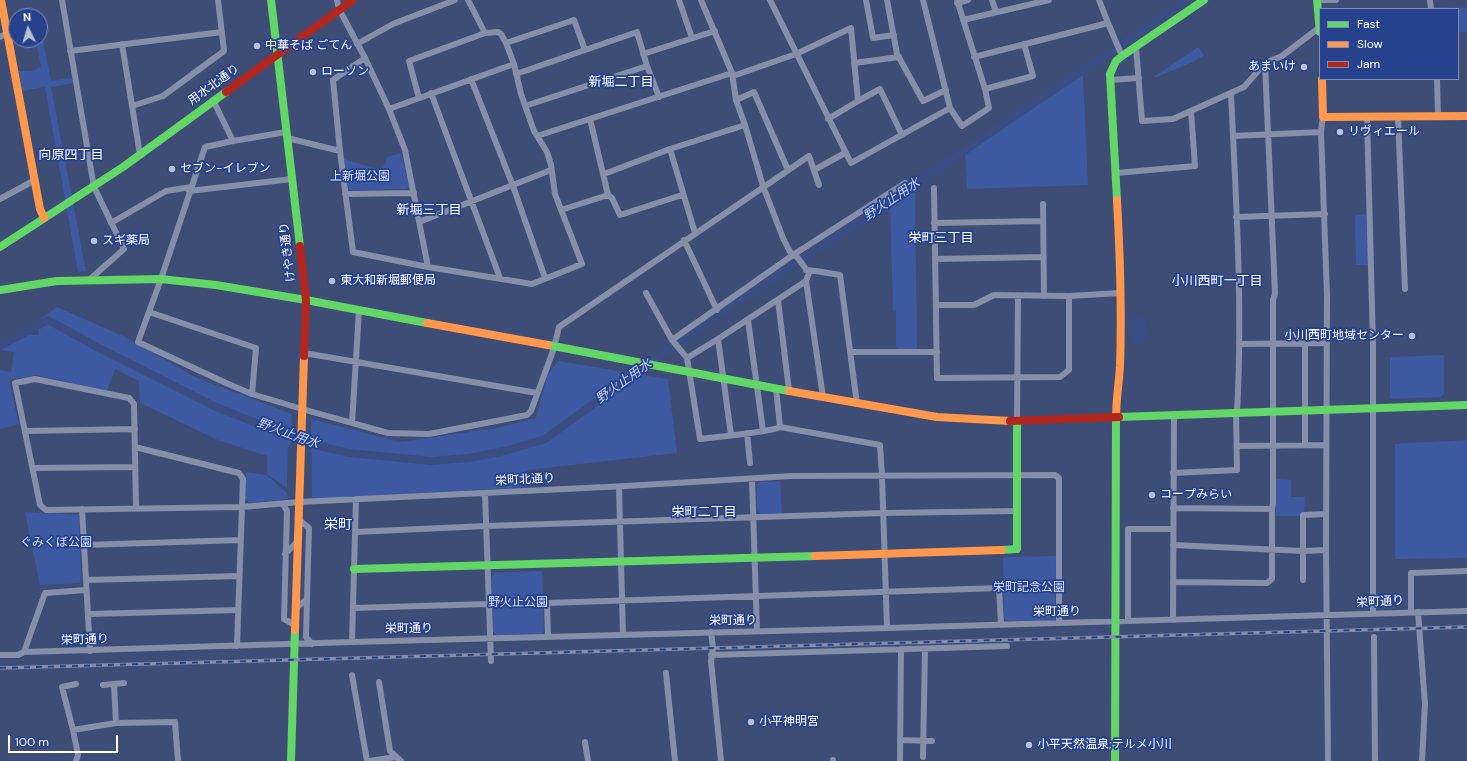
<!DOCTYPE html>
<html>
<head>
<meta charset="utf-8">
<style>
	body { margin:0 }
	#map { position:relative; width:1467px; height:761px; overflow:hidden; background:#3e4d76; font-family:"DM Sans",sans-serif }
	canvas { display:block }
	.legend { position:absolute; left:1319px; top:8px; width:140px; height:72px; box-sizing:border-box; background:#27428d; border:1px solid #7d8ebb; margin:0; padding:5px 7px; list-style:none; font-size:12px; color:#fff }
	.legend li { display:flex; align-items:center; gap:8px; height:20px }
	.legend b { width:20px; border:1px solid #7d8ebb }
	.north { position:absolute; left:8px; top:8px; width:40px; height:40px; box-sizing:border-box; background:#27428d; border:1px solid #7d8ebb; border-radius:50%; rotate:355deg; font-size:11px; font-weight:700; line-height:16px; text-align:center; color:#fff }
	.north::after { content:''; display:block; margin:auto; width:14px; height:18px; background:#bbc1cf; clip-path:polygon(50% 0,100% 100%,50% 72%,0 100%) }
	.scale { position:absolute; left:8px; top:735px; width:110px; height:18px; box-sizing:border-box; border:2px solid #fff; border-top:0; padding-left:5px; font-size:12px; line-height:14px; white-space:nowrap; color:#fff; -webkit-text-stroke:3px #27428d; paint-order:stroke }
</style>
</head>
<body>
<div id="map">
<canvas width="1467" height="761"></canvas>
<ul class="legend">
<li><b style="height:5px;background:#63d668"></b>Fast</li>
<li><b style="height:5px;background:#ff974d"></b>Slow</li>
<li><b style="height:5px;background:#b3261e"></b>Jam</li>
</ul>
<div class="north">N</div>
<div class="scale">100 m</div>
</div>
<script>
const context = document.querySelector('canvas').getContext('2d');
context.lineJoin = 'round';
function fillPath(path, color) { context.fillStyle = color; context.fill(path, 'evenodd'); }
function strokePath(path, color, width, dash) { context.strokeStyle = color; context.lineWidth = width; context.lineCap = dash ? 'butt' : 'round'; context.setLineDash(dash || []); context.stroke(path); }
function write(font, color, halo, rows, align = 'center') {
  context.font = font + ' "DM Sans","Noto Sans JP",sans-serif'; context.lineWidth = 3.5; context.setLineDash([]); context.textBaseline = 'middle'; context.strokeStyle = halo; context.fillStyle = color; for (const [text, x, y, turn = 0] of rows) {
    context.save(); context.translate(x, y); context.rotate((+turn || 0) * Math.PI / 180); context.textAlign = isNaN(turn) ? turn : align; if (halo) context.strokeText(text, 0, 0); context.fillText(text, 0, 0); context.restore();
  }
}
fillPath(new Path2D(`
	M1433,7l34,1v24h-9v-23h-24z
	M40,25l11,56 21,-3 1,5 -22,4 35,184 -8,1 -33,-185 -23,4 -3,-20h12l10,-4 -5,-27h4z
	M1198,47l6,8 -9,6 -38,16h-3z
	M1083,75l5,110 -121,4 -2,-35z
	M401,153l8,33 -3,3 -55,1 -3,-3 -4,-28 33,10 6,-1 4,-11z
	M915,186l2,164 -19,-1 -2,-2v-36l-3,-1 -3,-106z
	M1368,214l1,51h-13l-1,-50z
	M57,307l66,29 74,42 95,36 -1,29 -3,3 -1,42 -20,-14v-18l-49,-16 -78,-37 -1,-22 -24,-12 -8,22 -71,-16 -27,5 10,44 -19,5v-59l11,2 3,-20 -14,-2v-2l23,-14 15,1 1,-4 -4,-8z
	M1444,355v39l-4,3 -50,2v-42z
	M558,361l110,18 9,74 -150,17v17l-215,12 -1,-80 89,23 97,-14 39,-10 11,-42z
	M1467,440v118l-72,1v-115z
	M246,472l20,3 21,18 1,6 -39,4 -4,-5z
	M1276,479l15,1v17h14l-1,16 -3,3h-25z
	M780,481l2,32 -22,1 -3,-4v-24l2,-4z
	M25,512l54,3 2,68 -41,2z
	M1056,556l-1,64 -48,1 -3,-3 -1,-61z
	M542,571l2,60 -2,3 -46,1 -3,-3 -1,-57 3,-2z`), '#3c59a2');
fillPath(new Path2D(`
	M1146,316l1,26 -15,1 -1,-26z`), '#3a4e84');
strokePath(new Path2D(`
	M0,346l48,-26 47,26 121,61 93,37 41,9 81,8 38,-3 36,-7 40,-12 173,-125 172,-112 151,-104 147,-98`), '#3a4e84', 8);
strokePath(new Path2D(`
	M62,0l32,187 30,62 -35,31
	M337,0l2,9 26,49 24,51 16,41 23,117
	M679,0l13,38
	M701,0l31,73 4,27 9,25 18,61 20,52 7,14 7,5 12,16 -3,8 17,116
	M770,0l81,163 99,-55 12,18 27,-18 -4,-19 -28,-89
	M866,0l7,38 21,-3
	M887,0l10,54 26,47 23,-11
	M923,0l27,108
	M992,0l4,12
	M1099,0l9,23 14,33
	M1317,0h19
	M1430,0l1,9
	M957,3l11,-3
	M963,20l86,-20
	M0,37l7,-4
	M506,43l68,-23 11,30
	M122,44l18,111
	M357,44l36,-20 62,-24
	M1136,47l6,74 31,-2 71,-32 21,-24 17,-7 38,-29
	M70,51l152,-19
	M643,54l72,-23
	M974,57l134,-34
	M365,58l-32,22 7,71 13,101 75,15 104,17 50,-20 -27,-70 -4,-29 -4,-13 -13,-21 -13,-37 -7,-30 -8,-21 -5,-9 -3,-2 -13,1 -17,-33
	M854,63l45,-6
	M516,74l121,-42 10,34 12,31
	M733,76l63,-22 55,-26 7,73 -30,18
	M471,79l42,107 32,92
	M1437,79l1,37
	M1110,80l29,-2
	M985,89l48,-13 -9,-32
	M431,93l69,185
	M1231,94c5,106 12,213 6,319
	M419,98l-10,-37 76,-28
	M213,100l20,41 53,-9
	M736,100l18,-8 34,78
	M858,101l22,-12 22,46
	M132,106l31,-10 61,-45 -6,-51
	M525,106l122,-40
	M389,109l125,-45
	M1398,116l7,173
	M1323,117l-1,6 -1,9 6,163 -1,255 2,211
	M1367,117l6,228v268
	M590,119l18,76 4,3 8,17 62,-20
	M537,136l195,-63
	M1233,136l88,-4
	M287,138l53,13
	M233,141l-28,6 -44,132 -23,63 88,41 26,11 50,15 86,24 41,1 98,-19 4,-4 23,-63 5,-21 250,-171 10,29
	M670,149l25,84
	M814,170l31,-17
	M1116,173l79,-7 -4,-55
	M604,174l66,-25 75,-24
	M934,188l3,190 123,-1 9,-7v-74
	M189,191l103,-12
	M345,194l69,-1
	M0,199l35,-19
	M1043,204l1,92
	M561,210l47,-15
	M1236,217l89,-3
	M419,222l132,-52
	M111,223l55,-32 25,-4
	M934,223l108,-2
	M684,240l33,70
	M935,259l108,-2
	M806,270l10,1 24,4 17,129
	M646,293l26,47 15,18 13,81c14,-2 73,-7 80,-12
	M778,300l11,90
	M936,305h38l20,-10 75,1 51,-3
	M149,312l107,36 -4,46
	M748,320l15,111
	M718,339l13,96
	M672,340l121,-85 112,-72
	M1239,344l88,-1
	M1305,344v101
	M850,352h87
	M304,353l233,40
	M687,358l31,-19 88,-58
	M776,388l4,39 100,18 2,31 5,152
	M1017,421l1,-125
	M352,423l7,-113
	M25,431l110,-2
	M747,433l3,30
	M1237,446l89,-1
	M135,447l104,26 4,6 -6,167
	M33,468l102,-1
	M1173,473l64,-3 -1,-57
	M752,479l5,152
	M619,487l4,148
	M485,493l6,168
	M283,504l4,7 -3,108 11,6
	M136,508l-2,-104 -5,-6 -94,-19 -20,4 25,122 6,5 196,-3 57,-5 327,-16 165,-10 264,-1 4,3v145
	M1173,508l99,1
	M82,509l8,142
	M355,532l131,-6 397,-13 134,-2
	M84,545l157,-5
	M1173,545l130,6 23,-1
	M285,554l9,-9 4,-5
	M86,580l153,-4
	M1303,580v-65l23,-1
	M1173,582l94,1 5,-4v-70l1,-6v-203l2,-6 -10,-231
	M307,599l-1,38 6,7
	M353,608l135,-4
	M295,609l12,-10 2,-71 -11,-9
	M1411,612v-39l56,-2
	M1418,612l7,92 -3,57
	M89,614l149,-4
	M1173,620l1,-205
	M1128,621v-92h45
	M711,632l2,16 -2,13 10,100
	M548,637l-1,-34 452,-15 2,36
	M1374,637l1,124
	M352,642l4,-143
	M24,652l21,-59 41,-3
	M0,655h18l6,-3 328,-10 535,-14 580,-17
	M711,655l296,-9
	M666,673l9,88
	M352,675l15,86
	M379,682l11,69 11,10
	M103,685l21,-2
	M116,723l59,-1 3,39
	M73,730l-11,-43 14,-3
	M900,740l32,1
	M585,742l3,19
	M923,757l2,-108
	M76,761l2,-6 -5,-25 43,-7 -2,-39
	M369,761l27,-4
	M833,761v-1
	M900,761l1,-112`), '#858fa9', 6);
strokePath(new Path2D(`
	M271,0l29,246
	M1317,0l3,32
	M1117,200l-7,-126 6,-13 6,-5 82,-56
	M0,247l123,-80 103,-75
	M0,290l57,-9 104,-2 55,6 90,15 121,23
	M548,345l241,46
	M1119,417l348,-12
	M1002,550l15,-1v-128
	M354,569l461,-13
	M291,761l4,-131
	M1115,761l1,-343`), '#63d668', 8);
strokePath(new Path2D(`
	M1,0l39,209 4,9
	M1322,79l1,38 144,-1
	M427,323l121,22
	M789,391l148,26 73,4
	M1116,418c0,-18 3,-35 4,-52 2,-55 0,-111 -3,-166
	M815,556l187,-6
	M295,630l9,-274`), '#ff974d', 8);
strokePath(new Path2D(`
	M226,92l127,-92
	M300,246l6,54 -2,56
	M1010,421l109,-4`), '#b3261e', 8);
const rail = new Path2D(`
	M0,668l1467,-41`);
strokePath(rail, '#858ea9', 3.5);
strokePath(rail, '#27428d', 2, [6]);
for (const [x, y, r, color] of [
	[257,46,4,"#bbc1cf"],
	[1304,67,4,"#bbc1cf"],
	[313,72,4,"#bbc1cf"],
	[1340,132,4,"#bbc1cf"],
	[172,169,4,"#bbc1cf"],
	[94,241,4,"#bbc1cf"],
	[332,281,4,"#bbc1cf"],
	[1412,336,4,"#bbc1cf"],
	[1152,495,4,"#bbc1cf"],
	[751,722,4,"#bbc1cf"],
	[1029,745,4,"#bbc1cf"]
]) { const dot = new Path2D(); dot.arc(x, y, r, 0, 2 * Math.PI); context.fillStyle = color; context.fill(dot); strokePath(dot, '#27428d', 1.5); }
write('12px', '#fff', '#27428d', [
	["中華そば ごてん",265,46],
	["あまいけ",1296,67,"right"],
	["ローソン",321,72],
	["リヴィエール",1348,132],
	["セブン-イレブン",180,169],
	["スギ薬局",102,241],
	["東大和新堀郵便局",340,281],
	["小川西町地域センター",1404,336,"right"],
	["コープみらい",1160,495],
	["小平神明宮",759,722],
	["小平天然温泉;テルメ小川",1037,745]
], 'left');
write('12px', '#fff', '#27428d', [
	["用水北通り",214,85,-36],
	["けやき通り",288,252,-97],
	["栄町北通り",525,480,-3],
	["栄町通り",1380,602,-3],
	["栄町通り",1057,612,-1],
	["栄町通り",733,621,-1],
	["栄町通り",409,629,-1],
	["栄町通り",85,640,-2]
]);
write('12px', '#dbe3f8', '#27428d', [
	["上新堀公園",360,177],
	["ぐみくぼ公園",56,543],
	["栄町記念公園",1029,588],
	["野火止公園",518,603]
]);
write('13px', '#fff', '#27428d', [
	["新堀二丁目",621,83],
	["向原四丁目",71,156],
	["新堀三丁目",429,211],
	["栄町三丁目",941,239],
	["小川西町一丁目",1217,282],
	["栄町二丁目",704,513]
]);
write('italic 13px', '#c3d0f1', '#27428d', [
	["野火止用水",892,200,-34],
	["野火止用水",624,382,-36],
	["野火止用水",288,434,20]
]);
write('14px', '#fff', '#27428d', [
	["栄町",338,525]
]);
</script>
</body>
</html>
